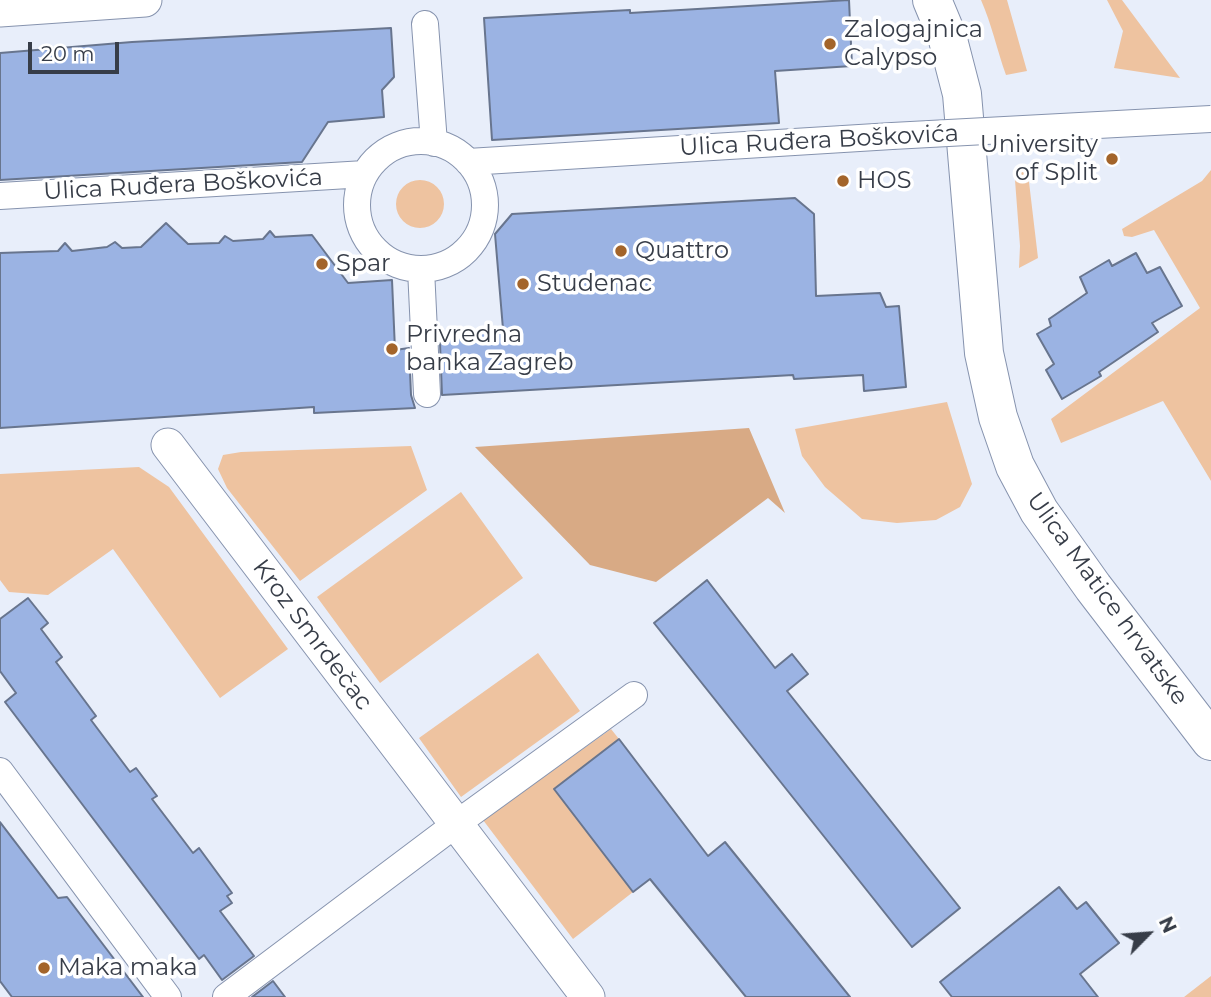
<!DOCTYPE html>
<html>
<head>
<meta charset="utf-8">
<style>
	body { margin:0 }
	#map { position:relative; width:1211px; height:997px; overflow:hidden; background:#e8eefa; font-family:Montserrat,sans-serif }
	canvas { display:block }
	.north { position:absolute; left:1113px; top:899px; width:70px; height:70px; -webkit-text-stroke:5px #fff; paint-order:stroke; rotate:65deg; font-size:19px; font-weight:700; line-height:28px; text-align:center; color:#373d48 }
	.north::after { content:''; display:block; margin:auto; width:24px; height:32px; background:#373d48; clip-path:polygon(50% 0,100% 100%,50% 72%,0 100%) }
	.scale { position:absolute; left:28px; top:42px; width:91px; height:32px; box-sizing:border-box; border:4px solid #373d48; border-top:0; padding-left:9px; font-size:21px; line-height:24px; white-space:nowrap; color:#373d48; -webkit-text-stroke:5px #fff; paint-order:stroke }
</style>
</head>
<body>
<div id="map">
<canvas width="1211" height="997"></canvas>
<div class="north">N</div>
<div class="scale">20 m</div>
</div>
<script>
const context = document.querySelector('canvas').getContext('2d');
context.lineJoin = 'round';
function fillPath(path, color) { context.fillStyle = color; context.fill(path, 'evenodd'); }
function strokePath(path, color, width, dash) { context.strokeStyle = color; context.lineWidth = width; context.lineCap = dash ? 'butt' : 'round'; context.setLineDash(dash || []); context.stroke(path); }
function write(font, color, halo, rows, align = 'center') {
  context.font = font + ' Montserrat,sans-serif'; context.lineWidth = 7; context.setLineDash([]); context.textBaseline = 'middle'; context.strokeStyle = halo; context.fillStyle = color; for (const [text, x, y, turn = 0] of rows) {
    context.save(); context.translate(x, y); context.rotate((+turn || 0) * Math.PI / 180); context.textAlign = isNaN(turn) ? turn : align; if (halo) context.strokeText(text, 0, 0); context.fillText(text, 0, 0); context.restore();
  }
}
fillPath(new Path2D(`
	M981,0h26l20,71 -21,4c-9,-25 -14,-50 -25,-75z
	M1107,0h15l58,78 -66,-10 9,-37z
	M1020,167l7,7 2,8 9,76 -19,10 1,-22 -5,-66 1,-11z
	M1211,170v311l-48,-80 -102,42 -10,-24 149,-111 -46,-78 -22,7 -8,-1 -2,-7 80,-48z
	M396 204a24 24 0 1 1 48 0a24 24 0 1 1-48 0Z
	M947,402l25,82 -12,23 -24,13 -39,3 -35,-4 -37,-32 -23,-31 -7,-27z
	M411,446l16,44 -127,91 -73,-93 -9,-19 5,-14 18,-3z
	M139,467l30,20 119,162 -68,49 -107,-149 -65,46 -39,-3 -9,-12v-106z
	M461,492l62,86 -143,105 -63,-86z
	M538,653l42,58 -119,86 -42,-59z
	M611,729l8,10 -65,50 79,103 -60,47 -90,-119z
	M1211,976v21h-27z`), '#eec3a0');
fillPath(new Path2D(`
	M749,428l36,85 -17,-15 -112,84 -66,-17 -115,-118z`), '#d8aa85');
const building = new Path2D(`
	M849,0l3,66 -77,5 4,52 -287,17 -8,-122 146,-8v3z
	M391,28l3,49 -12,13 2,27 -56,5 -26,40 -302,18v-127l132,-11z
	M795,198l19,16 2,82 64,-3 6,14 13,-1 7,81 -42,4 -1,-16 -69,4 -1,-4 -351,20 -2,-52h5l-1,-11 59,-3 -8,-95 17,-20z
	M166,223l22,21 31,-1 6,-7 8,5 30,-2 7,-8 5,6 37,-2 36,48 44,-3 3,70 14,-2 2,47 4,13 -101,5v-6l-314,21v-175l58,-2 7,-8 7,8 35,-4 8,-5 7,6 19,-1z
	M1136,253l11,20 13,-6 22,39 -30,17 6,9 -59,40 2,4 -39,23 -16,-29 8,-6 -17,-30 14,-8 -2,-7 38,-26 -7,-16 29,-17 3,6z
	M707,580l68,88 17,-14 16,20 -21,17 173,217 -48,39 -258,-324z
	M28,598l20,25 -7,6 21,28 -6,5 40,54 -5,4 39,52 6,-4 21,28 -5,3 41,54 6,-5 33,45 -5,3 5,7 -12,8 34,45 -32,24 -18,-25 -5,4 -194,-257 11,-9 -16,-22v-52z
	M619,739l89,117 17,-14 125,155h-104l-96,-118 -17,13 -79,-103z
	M0,822l58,76 9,-1 76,100h-131l-12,-16z
	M1059,887l18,22 9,-7 33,41 -39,31 18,23h-146l-12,-15z
	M273,981l12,16h-33z`);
fillPath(building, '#9bb3e3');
strokePath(building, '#68758e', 2);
const pedestrian = new Path2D(`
	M425,24l9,119
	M357 205a64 64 0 1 1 128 0a64 64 0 1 1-128 0Z
	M468,162l424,-26
	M0,196l365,-22
	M421,269l6,125
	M0,771l168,226
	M226,997l230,-173 178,-129`);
const minor = new Path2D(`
	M0,10l145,-10
	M168,445l420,552`);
const tertiary = new Path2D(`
	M932,0l15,36 15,58 22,259 14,64 17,49 24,45 54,76 118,154`);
strokePath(pedestrian, '#8693ae', 28);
strokePath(minor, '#8693ae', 35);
strokePath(tertiary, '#8693ae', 40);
strokePath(pedestrian, '#fff', 26);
strokePath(minor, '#fff', 33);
strokePath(tertiary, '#fff', 38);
const pedestrianBridge = new Path2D(`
	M892,136l319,-17`);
strokePath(pedestrianBridge, '#8693ae', 28, []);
strokePath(pedestrianBridge, '#fff', 26);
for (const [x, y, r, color] of [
	[830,44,7,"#a3642a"],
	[1112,159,7,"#a3642a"],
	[843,181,7,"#a3642a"],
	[621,251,7,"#a3642a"],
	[322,264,7,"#a3642a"],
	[523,284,7,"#a3642a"],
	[392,349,7,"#a3642a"],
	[44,968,7,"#a3642a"]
]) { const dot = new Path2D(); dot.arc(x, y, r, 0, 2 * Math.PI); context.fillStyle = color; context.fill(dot); strokePath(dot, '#fff', 2.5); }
write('24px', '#373d48', '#fff', [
	["Zalogajnica",844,30],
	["Calypso",844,58],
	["University",1098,145,"right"],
	["of Split",1098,173,"right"],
	["HOS",857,181],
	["Quattro",635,251],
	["Spar",336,264],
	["Studenac",537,284],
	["Privredna",406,335],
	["banka Zagreb",406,363],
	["Maka maka",58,968]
], 'left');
write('24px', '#373d48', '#fff', [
	["Ulica Ruđera Boškovića",819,141,-3],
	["Ulica Ruđera Boškovića",183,185,-3],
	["Ulica Matice hrvatske",1107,599,54],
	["Kroz Smrdečac",312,635,53]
]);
</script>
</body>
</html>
